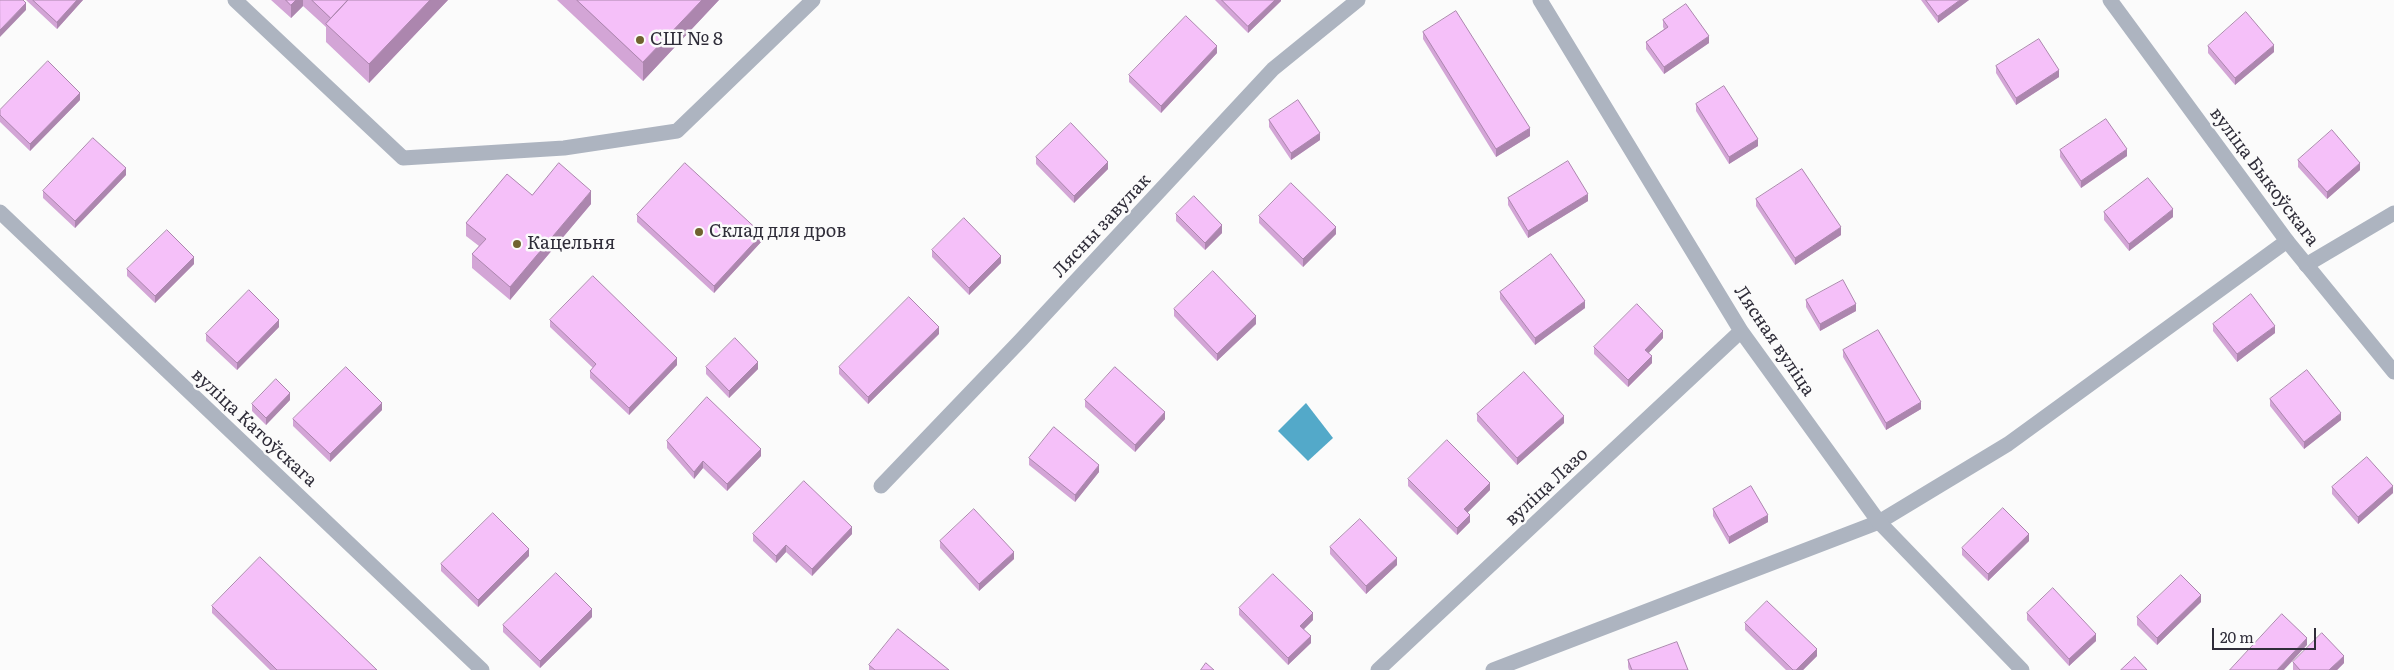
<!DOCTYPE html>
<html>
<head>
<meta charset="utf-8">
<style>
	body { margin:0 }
	#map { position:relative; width:2394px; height:670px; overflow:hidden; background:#fbfbfb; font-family:Literata,serif }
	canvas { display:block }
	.scale { position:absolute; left:2212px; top:628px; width:104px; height:22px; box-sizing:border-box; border:2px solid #2f2d39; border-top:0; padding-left:6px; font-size:15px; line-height:18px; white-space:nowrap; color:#2f2d39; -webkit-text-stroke:4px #fbfbfb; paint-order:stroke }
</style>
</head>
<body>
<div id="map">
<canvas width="2394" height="670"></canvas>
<div class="scale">20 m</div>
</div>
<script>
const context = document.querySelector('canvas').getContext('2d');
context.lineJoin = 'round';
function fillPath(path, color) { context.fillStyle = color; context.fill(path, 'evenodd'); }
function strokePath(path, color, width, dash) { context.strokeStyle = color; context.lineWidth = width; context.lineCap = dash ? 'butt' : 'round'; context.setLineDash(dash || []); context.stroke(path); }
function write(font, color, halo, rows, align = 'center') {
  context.font = font + ' Literata,serif'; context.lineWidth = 5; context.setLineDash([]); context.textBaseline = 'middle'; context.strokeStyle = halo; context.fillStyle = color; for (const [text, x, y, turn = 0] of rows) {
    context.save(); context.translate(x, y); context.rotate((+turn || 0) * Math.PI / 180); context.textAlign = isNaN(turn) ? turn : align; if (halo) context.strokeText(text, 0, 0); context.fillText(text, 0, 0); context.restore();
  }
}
fillPath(new Path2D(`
	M1306,403l27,35 -25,23 -30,-30z`), '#53a9c9');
strokePath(new Path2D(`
	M235,0l168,158 161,-10 113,-17 136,-131
	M2306,265l88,-52
	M1493,670l386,-148 129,-78 279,-203`), '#adb4c0', 15);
strokePath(new Path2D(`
	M1540,0l201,331 138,191 143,148
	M2110,0l177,241 107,131
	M0,212l482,458
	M881,486l139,-145 253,-272 85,-69
	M1378,670l363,-339`), '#adb4c0', 15);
fillPath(new Path2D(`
	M26,0h57l-26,29z
	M271,0h177l-79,83 -43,-41v-15l-23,-21 -12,12z
	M557,0h162l-76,81z
	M1215,0h66v1l-33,32z
	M1921,0h48l-31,23z
	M1663,20l46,23 -45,31 -18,-25v-7l18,-13 -1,-2z
	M1423,32l107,104 -34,21 -73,-118z
	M2208,46l66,6 -39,33 -27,-32z
	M1217,53l-56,60 -32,-31v-7z
	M1996,66l63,11 -43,28 -20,-32z
	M80,100l-50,51 -30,-29v-12z
	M1696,104l62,42 -29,18 -33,-53z
	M1269,120l51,20 -29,20 -22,-33z
	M2060,150l67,6 -46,32 -21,-31z
	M1036,157l72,12 -34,34 -38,-39z
	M2298,160l62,10 -33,29 -29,-32z
	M126,175l-51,53 -32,-30v-7z
	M532,195l59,9 -81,96 -38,-32v-14l7,-8 -13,-10v-13z
	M1508,198l80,3 -60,37 -20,-33z
	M1756,199l85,36 -46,30 -39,-59z
	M2104,212l69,5 -44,34 -25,-31z
	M1176,214l46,19 -17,17 -29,-29z
	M637,215l125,26 -48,52 -77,-71z
	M1259,216l77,18 -33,33 -44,-44z
	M932,250l69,13 -32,32 -37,-38z
	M194,264l-39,39 -28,-27v-7z
	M1500,292l85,16 -50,37 -35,-46z
	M1806,300l50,11 -36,20 -14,-24z
	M1174,309l82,15 -39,37 -43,-45z
	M550,320l127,45 -48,50 -39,-37v-7l3,-3 -43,-41z
	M2213,324l62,9 -38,29 -24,-31z
	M279,327l-42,43 -31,-29v-7z
	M939,334l-71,70 -29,-30v-7z
	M1663,338l-15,15 4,10 -24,24 -34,-33v-7z
	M1843,350l78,59 -35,21 -43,-73z
	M706,367l52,2 -29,29 -23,-24z
	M2270,399l71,21 -37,29 -34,-43z
	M290,400l-24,25 -14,-14v-7z
	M1085,400l80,19 -30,33 -50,-45z
	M382,410l-52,52 -37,-36v-7z
	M1477,414l87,9 -47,42 -40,-44z
	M667,441l94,15 -34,35 -24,-23 -9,11 -27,-31z
	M1029,458l70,14 -24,30 -46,-37z
	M1408,479l82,11 -22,22 2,10 -13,13 -49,-49z
	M2332,487l61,6 -35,31 -26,-30z
	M1713,509l55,13 -39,22 -16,-28z
	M753,534h99l-40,42 -26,-24 -10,11 -23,-22z
	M940,541l74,18 -35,32 -39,-43z
	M2029,541l-41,40 -26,-26v-7z
	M1330,547l67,18 -31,29 -36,-40z
	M529,556l-51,51 -37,-36v-7z
	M2201,602l-44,43 -20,-20v-8z
	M212,606l165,64h-107l-58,-57z
	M1239,608l74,12 -9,9 7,14 -23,22 -49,-50z
	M2027,613l69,28 -27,25 -42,-46z
	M592,617l-52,51 -37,-36v-7z
	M1745,623l72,33 -14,14h-17l-41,-40z
	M1628,660l60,10h-59l-1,-3z
	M2293,662l51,1 -7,7h-44z
	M869,665l80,5h-80z`), '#d3a5d6');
fillPath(new Path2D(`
	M77,0h6l-26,29v-7z
	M296,0h7v6l-12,12v-13z
	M430,0h18l-79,83v-19z
	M702,0h17l-76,81v-19z
	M1275,0h6v1l-33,32v-7z
	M1960,0h9l-31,23v-7z
	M26,3v7l-26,27v-7z
	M1709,36v7l-45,31v-7z
	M2274,45v7l-39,33v-7z
	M1217,46v7l-56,60v-7z
	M2059,70v7l-43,28v-7z
	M80,93v7l-50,51v-7z
	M1530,128v8l-34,21v-8z
	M1320,133v7l-29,20v-7z
	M1758,139v7l-29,18v-7z
	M2127,149v7l-46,32v-7z
	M1108,162v7l-34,34v-7z
	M2360,163v7l-33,29v-7z
	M126,168v7l-51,53v-7z
	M591,191v13l-81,96v-13z
	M1588,194v7l-60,37v-7z
	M2173,209v8l-44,34v-7z
	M1222,225v8l-17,17v-7z
	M1336,227v7l-33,33v-8z
	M1841,227v8l-46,30v-7z
	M762,234v7l-48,52v-7z
	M1001,256v7l-32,32v-7z
	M194,257v7l-39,39v-7z
	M1585,301v7l-50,37v-7z
	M1856,304v7l-36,20v-7z
	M1256,316v8l-39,37v-7z
	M279,320v7l-42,43v-7z
	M2275,326v7l-38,29v-8z
	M939,327v7l-71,70v-7z
	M1663,331v7l-18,19v-7z
	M1652,356v7l-24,24v-7z
	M677,358v7l-48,50v-7z
	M758,362v7l-29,29v-7z
	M290,393v7l-24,25v-7z
	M1921,402v7l-35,21v-7z
	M382,403v7l-52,52v-8z
	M1165,412v7l-30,33v-7z
	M2341,413v7l-37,29v-7z
	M1564,416v7l-47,42v-7z
	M761,449v7l-34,35v-7z
	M703,461v7l-9,11v-7z
	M1099,465v7l-24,30v-7z
	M1490,483v7l-26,26v-7z
	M2393,486v7l-35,31v-7z
	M1470,515v7l-13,13v-7z
	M1768,515v7l-39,22v-7z
	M852,527v7l-40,42v-7z
	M2029,534v7l-41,40v-7z
	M786,545v7l-10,11v-7z
	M529,549v7l-51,51v-7z
	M1014,552v7l-35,32v-7z
	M1397,558v7l-31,29v-8z
	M2201,595v7l-44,43v-7z
	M592,609v8l-52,51v-7z
	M1313,613v7l-13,13v-7z
	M2096,634v7l-27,25v-7z
	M1311,636v7l-23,22v-7z
	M2307,638v7l-23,25h-7z
	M1817,649v7l-14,14h-7z
	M2344,656v7l-7,7h-8z`), '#ac86ae');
const building = new Path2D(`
	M0,0h23l3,3 -26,27z
	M33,0h44l-20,22z
	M286,0h10l-5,5z
	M312,0h36l-17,18z
	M348,0h82l-61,64 -43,-40z
	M577,0h125l-59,62z
	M1222,0h53l-27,26z
	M1926,0h34l-22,16z
	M1686,4l23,32 -45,31 -18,-25 22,-15 -5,-7z
	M1456,11l74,117 -34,21 -73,-117z
	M2246,12l28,33 -39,33 -27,-32z
	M1186,16l31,30 -56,60 -32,-31z
	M2039,39l20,31 -43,28 -20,-32z
	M48,61l32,32 -50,51 -30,-29v-5z
	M1724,86l34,53 -29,18 -33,-53z
	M1298,100l22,33 -29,20 -22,-33z
	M2106,119l21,30 -46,32 -21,-31z
	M1071,123l37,39 -34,34 -38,-39z
	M2332,130l28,33 -33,29 -29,-32z
	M93,138l33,30 -51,53 -32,-30z
	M1568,161l20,33 -60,37 -20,-33z
	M559,163l32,28 -81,96 -38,-33 14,-15 -20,-16 41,-49 25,21z
	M685,163l77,71 -48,52 -77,-71z
	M1802,169l39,58 -46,31 -39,-59z
	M2148,178l25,31 -44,35 -25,-32z
	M1291,183l45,44 -33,32 -44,-43z
	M1194,196l28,29 -17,18 -29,-29z
	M964,218l37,38 -32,32 -37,-38z
	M167,230l27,27 -39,39 -28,-27z
	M1551,254l34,47 -50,37 -35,-46z
	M1213,271l43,45 -39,38 -43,-45z
	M593,276l84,82 -48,50 -39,-37 6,-7 -46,-44z
	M1843,280l13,24 -36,20 -14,-24z
	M249,290l30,30 -42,43 -31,-29z
	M2251,294l24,32 -38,28 -24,-30z
	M909,297l30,30 -71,70 -29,-30z
	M1637,304l26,27 -18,19 7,6 -24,24 -34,-33z
	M1878,330l43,72 -35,21 -43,-73z
	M735,338l23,24 -29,29 -23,-24z
	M346,367l36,36 -52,51 -37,-35z
	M1115,367l50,45 -30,33 -50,-45z
	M2307,370l34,43 -37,29 -34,-43z
	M1524,372l40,44 -47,42 -40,-44z
	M276,379l14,14 -24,25 -14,-14z
	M707,397l54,52 -34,35 -24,-23 -9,11 -27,-31z
	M1054,427l45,38 -24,30 -46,-37z
	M1447,440l43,43 -26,26 6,6 -13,13 -49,-49z
	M2367,457l26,29 -35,31 -26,-30z
	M804,481l48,46 -40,42 -26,-24 -10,11 -23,-22z
	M1751,486l17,29 -39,22 -16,-28z
	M2003,508l26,26 -41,40 -26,-26z
	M974,509l40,43 -35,32 -39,-43z
	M493,513l36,36 -51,51 -37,-36z
	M1360,519l37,39 -31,28 -36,-39z
	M260,557l117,113h-100l-65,-64z
	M556,573l36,36 -52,52 -37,-36z
	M1273,574l40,39 -13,13 11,10 -23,22 -49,-50z
	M2181,575l20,20 -44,43 -20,-21z
	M2053,588l43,46 -27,25 -42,-46z
	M1767,601l50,48 -21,21h-3l-48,-47z
	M2282,614l25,24 -30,32h-47z
	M898,629l51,41h-74l-6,-5z
	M2322,633l22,23 -15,14h-29l-7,-8z
	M1677,642l11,28h-56l-4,-10z
	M2135,657l12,13h-26z
	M1206,663l8,7h-13z`);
fillPath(building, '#f5c0f9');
strokePath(building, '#ac86ae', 1);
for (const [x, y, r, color] of [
	[640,40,5,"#6f622f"],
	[699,232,5,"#6f622f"],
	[517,244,5,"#6f622f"]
]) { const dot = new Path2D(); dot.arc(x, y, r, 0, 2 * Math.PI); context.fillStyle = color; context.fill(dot); strokePath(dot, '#fbfbfb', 2); }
write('18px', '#2f2d39', '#fbfbfb', [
	["СШ № 8",650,40],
	["Склад для дров",709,232],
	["Кацельня",527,244]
], 'left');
write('18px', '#2f2d39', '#fbfbfb', [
	["вуліца Быкоўскага",2264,177,53],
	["Лясны завулак",1102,226,-47],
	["Лясная вуліца",1774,341,56],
	["вуліца Катоўскага",254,428,43],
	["вуліца Лазо",1547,487,-43]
]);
</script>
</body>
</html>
